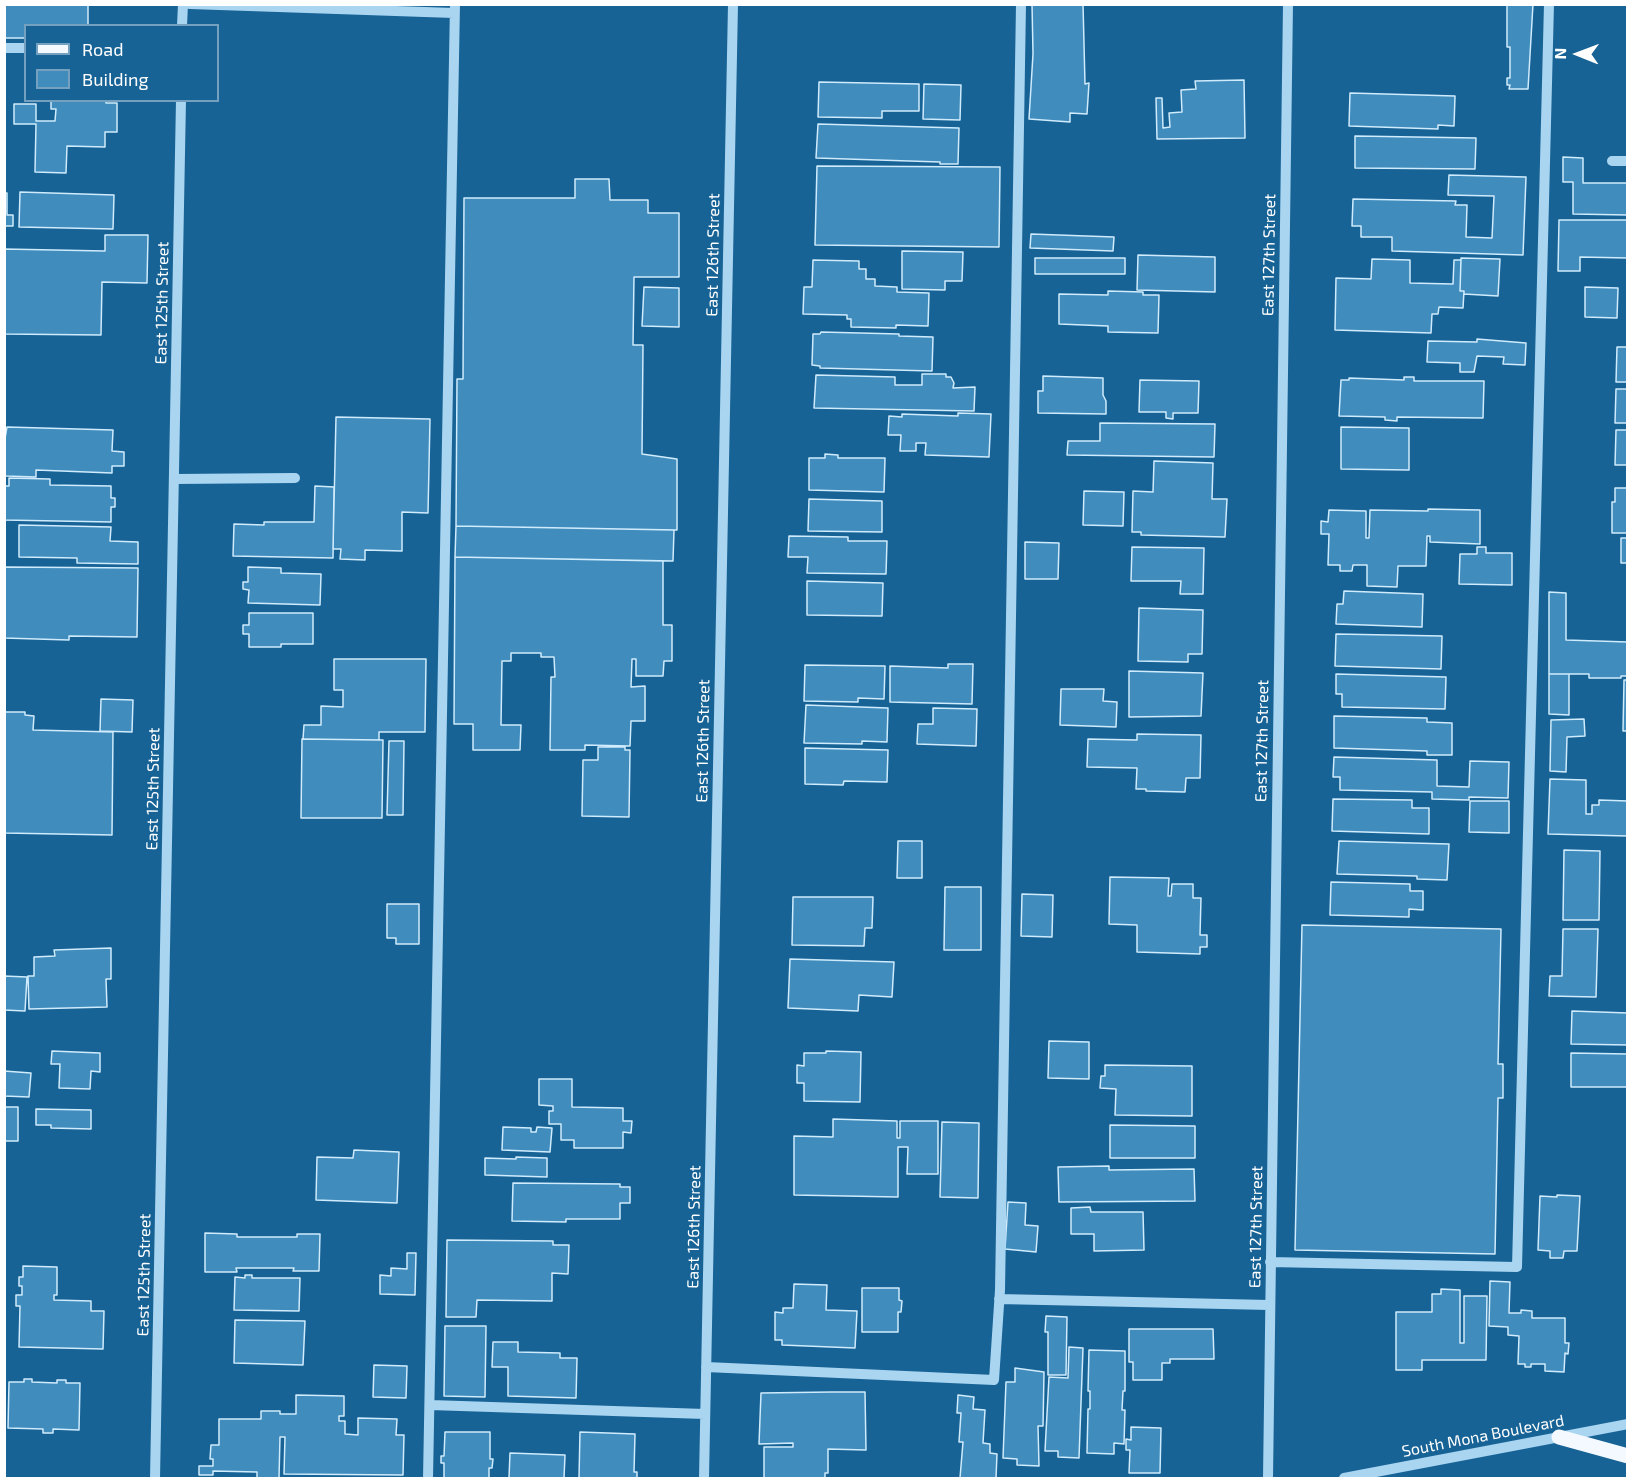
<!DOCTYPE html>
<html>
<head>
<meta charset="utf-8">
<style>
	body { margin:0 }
	#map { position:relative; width:1632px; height:1483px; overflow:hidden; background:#176396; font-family:"Exo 2",sans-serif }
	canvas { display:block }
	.frame { position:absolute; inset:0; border:6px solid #fff; pointer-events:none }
	.legend { position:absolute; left:24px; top:24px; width:195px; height:78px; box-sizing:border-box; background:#176396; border:2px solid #74a1c0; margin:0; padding:8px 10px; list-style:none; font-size:18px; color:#fff }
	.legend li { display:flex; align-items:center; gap:12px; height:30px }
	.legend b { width:30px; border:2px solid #74a1c0 }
	.north { position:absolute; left:1548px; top:24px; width:60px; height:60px; -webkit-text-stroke:4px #176396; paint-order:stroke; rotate:271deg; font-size:16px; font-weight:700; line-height:24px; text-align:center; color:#fff }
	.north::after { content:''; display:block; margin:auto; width:21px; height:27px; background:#fff; clip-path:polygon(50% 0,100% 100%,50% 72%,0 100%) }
</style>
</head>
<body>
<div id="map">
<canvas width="1632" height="1483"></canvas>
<div class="frame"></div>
<ul class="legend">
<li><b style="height:8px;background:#f3f9ff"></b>Road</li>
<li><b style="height:16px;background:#3f8cbd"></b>Building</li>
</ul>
<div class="north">N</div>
</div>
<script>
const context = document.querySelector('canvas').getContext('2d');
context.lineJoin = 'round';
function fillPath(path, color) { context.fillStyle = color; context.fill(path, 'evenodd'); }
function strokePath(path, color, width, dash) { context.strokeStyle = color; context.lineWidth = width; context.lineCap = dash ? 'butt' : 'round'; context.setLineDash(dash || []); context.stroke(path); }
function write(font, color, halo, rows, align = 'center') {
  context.font = font + ' "Exo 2",sans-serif'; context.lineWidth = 4.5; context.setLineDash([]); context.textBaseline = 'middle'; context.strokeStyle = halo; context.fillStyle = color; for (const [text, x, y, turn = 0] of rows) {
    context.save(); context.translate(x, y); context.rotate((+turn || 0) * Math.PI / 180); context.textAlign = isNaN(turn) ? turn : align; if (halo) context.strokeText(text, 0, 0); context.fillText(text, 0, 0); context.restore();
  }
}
const building = new Path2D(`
	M4,4h84v22h-62v12h-22z
	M1032,4h51l2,80 4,-1 -2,31 -17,-1v9l-41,-3 4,-65z
	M1507,4h26l-5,85h-19l1,-4h-3v-7h3v-31h-3z
	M1244,80l1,58 -88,1 -1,-41h6l1,30 7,-1 -1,-14 13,-1 -1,-22 15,-1 -1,-8z
	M819,82l100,2v27h-37v7l-64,-1z
	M924,84l37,1 -1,35 -37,-1z
	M1350,93l105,3 -1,30 -16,-1v4l-89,-3z
	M51,100h55v3h11v29h-12v15l-38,-1 -1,27 -31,-1 1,-48h-22v-20h22v17h19l1,-12h-5z
	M818,124l141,4 -1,36h-18v-2l-124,-4z
	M1355,136l121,2 -1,31 -120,-1z
	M1563,157l20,1v25h45v32l-55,-1v-32h-10z
	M817,166l183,1 -1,80 -184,-2z
	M1449,175l77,2 -3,78 -131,-4v-14h-31v-11h-9l1,-27 103,2 -1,4h12l-1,32 26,1 2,-42 -46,-1z
	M575,179h34l1,21h38v13h31v64h-45l-1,68h10l-1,109 35,5v71l-221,-4 1,-147h6l1,-181h111z
	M20,192l94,3 -1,34 -94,-2z
	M4,193h3v22h6v11h-9z
	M1559,220h69v38l-48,-1v14h-22z
	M1031,234l83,3 -1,14 -83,-3z
	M105,235h43l-1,48 -45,-1 -1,53 -97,-1v-85l101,2z
	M902,251l61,1 -1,29h-17v9l-43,-1z
	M1138,255l77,2v35l-78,-2z
	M1035,258h90v16h-90z
	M1461,258l39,1 -2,37 -34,-2v-3h-4z
	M1372,259l38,1v23l43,1 1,-24h7l-1,31h4l-1,17 -24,-1 -1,7h-6l-1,19 -96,-3 1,-52 35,1z
	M813,260l46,1v8h7v10h9v7l22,1v5l32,1 -1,33 -32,-1v3l-45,-1v-8h-4v-4l-44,-1 1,-27h8z
	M644,287l35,1v39l-37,-1z
	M1585,287l33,1 -1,30 -32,-1z
	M1108,291l35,1v3h16l-1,38 -50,-1v-6l-49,-2v-30l49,1z
	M821,332l78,2v2l34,1 -1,34 -112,-3v-2l-8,-1 1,-31h7z
	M1477,339l49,4 -1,22 -22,-1 1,-7 -27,-1 -3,16h-14v-9l-33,-1 1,-21 49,1z
	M1617,347h11v35h-12z
	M922,374h24v3h5l3,6 -1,5 22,-1 -1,24 -160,-3 2,-33 79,2v8h27z
	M1043,376l60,2v17l3,6v13l-68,-1v-22h5z
	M1404,377h10v4h70l-1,37 -86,-1v4l-12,-1v-3l-46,-1 2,-36h8v-2l55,2z
	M1140,380l59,1 -1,32h-25v6l-7,-1v-6h-27z
	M1616,389h12v34h-13z
	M958,413l33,1 -2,43 -64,-2 1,-12h-10v8h-16l1,-16h-13l1,-19 13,1v-3l56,2z
	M336,417l94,2 -2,94 -26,-1v39l-37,-1v10l-25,-1 1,-10h-8z
	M1100,423l115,1 -1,33 -147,-2 1,-14h32z
	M7,427l106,3 -1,21 12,1v14h-12v7l-76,-3v7l-30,-1 -2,-2v-30z
	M1341,427l68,1v42l-68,-1z
	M1616,430h12v35h-13z
	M825,454l13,1v3h47l-1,34 -75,-2v-32h16z
	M1154,461l59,2 -1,36h15l-2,38 -84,-2v-3h-9l1,-41 20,1z
	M9,478l41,1v6l61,1v12h4v9h-4v15l-107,-2v-34h5z
	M315,486l19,1 -1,71 -100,-2 1,-32 30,1v-3h50z
	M1615,488h13v45h-16v-31h3z
	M1084,491l40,1 -1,34 -40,-1z
	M809,499l73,2v31l-74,-1z
	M1428,509l52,1v34l-50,-2v-6h-3l-1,30h-28l-1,21 -30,-1v-21h-14l-1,6h-12v-6h-12l1,-31h-8v-13l7,1 1,-12 37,1v27h3l1,-28 58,1z
	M19,525l92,2 -1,14 28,1v22l-61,-1v-5l-58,-1z
	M456,526l218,4 -1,31 -218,-4z
	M789,536l59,1v4h39l-1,33 -79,-1 1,-16h-20z
	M1621,538h7v25h-7z
	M1025,542l34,1 -1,36h-33z
	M1132,547l72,1 -1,46h-23l1,-13h-50z
	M1477,547h9v6h26v32l-53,-1 1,-30h17z
	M455,557l208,4v64h9v36h-8l-1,15h-27v-17h-4l-1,28 14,-1v35h-14l-1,25 -45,-1v5h-35l1,-73h4l-1,-20h-13v-4h-30v8h-9l-1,64h20l-1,25h-47v-26h-19z
	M4,567l134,1 -1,69 -68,-1v4l-65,-2z
	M248,567l33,1v5l40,1 -1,31 -72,-2 1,-13 -6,-1v-7h5z
	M807,581l76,2 -1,33 -75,-1z
	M1344,591l79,3 -1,33 -86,-3 1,-20h6z
	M1549,592l17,1v47l62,2v34h-7v2h-32v-4h-40z
	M1139,608l64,2 -1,44h-14v8l-50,-1z
	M249,613h64v31h-32v3h-32v-13h-6v-9h6z
	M1336,634l106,2 -1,33 -106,-3z
	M334,659h92l-1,73h-46v8l-76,-1 1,-14h17v-19l22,1v-17h-9z
	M948,664h25l-1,40 -82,-2v-36l58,2z
	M805,665l80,1 -1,33 -26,-1v4l-54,-1z
	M1129,671l74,2 -2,43 -72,1z
	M1336,674l110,3 -1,32 -103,-2v-13h-6z
	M1549,674h20v41l-20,-1z
	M1624,680h4v51h-5z
	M1061,689h43l-1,12 14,1 -1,25 -56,-2z
	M101,699l32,1 -1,32 -32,-1z
	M806,705l82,3 -1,34 -25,-1v3l-58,-1z
	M933,708l44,1 -1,37 -59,-2 1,-20h15z
	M4,712h21v3l9,1 -1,14 80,2 -1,103 -108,-2z
	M1334,716l93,2v4l25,1v32h-25v-4l-93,-3z
	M1584,719l1,17 -18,1 -1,35 -16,-1 1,-51z
	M1137,734l64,1 -1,43h-14l-1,14 -39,-1v-2h-10l1,-21 -50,-1 1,-28 49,1z
	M302,739l81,1 -1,78h-81z
	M389,741h15l-1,74h-16z
	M598,747h27v3h5l-1,67 -47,-1 1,-56h15z
	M805,748l83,2 -1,32 -43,-1 -1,4 -38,-1z
	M1334,757l103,3v26l32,1 1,-26 39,1 -1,36 -39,-1v3l-37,-1v-7l-92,-2v-13h-7z
	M1550,779l36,1v34h6v-9h7v-5l29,1v35l-80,-2z
	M1333,799l79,1v8h17v26l-97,-3z
	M1470,801h39v32l-40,-1z
	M898,841h24v37h-25z
	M1339,841l110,3 -2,36 -30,-1v-3l-80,-2z
	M1564,850l36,1 -1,69h-36z
	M1110,877l59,1 -1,18h3l1,-12h21v14h8l-1,37h7v12h-7v7l-63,-2v-27l-28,-1z
	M1331,882l79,2v7h13v19l-14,-1v8l-79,-2z
	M945,887h36v63h-37z
	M1022,894l31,1 -1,42 -31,-1z
	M793,897h80l-1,31h-7l-1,18 -72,-1z
	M387,904h32v40h-23v-6h-9z
	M1302,925l199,4 -3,135h5v34h-5l-3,156 -200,-4z
	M1563,929h35l-2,68 -47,-1 1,-20h12z
	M111,948v31h-5l1,28 -78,2 -1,-33h6v-19l21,-1 -1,-6z
	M790,959l104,3 -2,35 -33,-2 -1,16 -70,-3z
	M4,976l23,1 -2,34 -21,-1z
	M1572,1011l56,2v32l-57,-1z
	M1049,1041l40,1v37l-41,-1z
	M52,1051l48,2v19l-9,-1 -1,18 -31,-1 1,-24h-9z
	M826,1051l35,1 -1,50 -56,-1v-18h-7v-18l7,1v-13h22z
	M1571,1053l57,1v33h-57z
	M1105,1065l87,1v50l-77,-1 1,-26 -16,-1 1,-12h4z
	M4,1071l27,2 -2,24 -25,-1z
	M539,1079h33v28l51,1v13h9l-1,12 -8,-1v16h-49v-8h-13v-16h-12v-13h4v-5l-14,-1z
	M4,1107h14v34h-14z
	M36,1109l55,1v19l-40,-1v-3h-15z
	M833,1119l64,2v17h3v-17h38v53h-31l1,-27h-10v50l-104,-2v-59l39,1z
	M942,1122l37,1 -1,75 -38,-1z
	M1110,1125l85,1v32h-85z
	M503,1127l28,1v4h5l1,-5 15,1 -2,24 -48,-2z
	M354,1150l45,2 -2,51 -81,-3 1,-43 36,1z
	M516,1157l31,1v19l-62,-2v-17l31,1z
	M1109,1166v4l85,-1 1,32 -136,1 -1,-35z
	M513,1183l107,1v3h10v16h-10v16h-54v3l-54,-1z
	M1557,1195l23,1 -3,55h-13l-1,7h-13v-7l-12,-1 2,-54 17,1z
	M1008,1202l18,1 -1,22 13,1 -2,26 -31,-3z
	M1090,1207l1,5h52l1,38 -50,1v-17h-23v-26z
	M205,1233l32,1v3h60v-3h23l-1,37h-26l1,-3h-58l1,4h-32z
	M447,1240l106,1v4h16l-1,29 -16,-1v28l-75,-1 -1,17h-30z
	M407,1253h9l-1,42 -35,-1v-19l11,1v-8l16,1z
	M23,1266l34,1v28h-3v5l37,1v10h13l-1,38 -84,-2 1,-41h-4v-11h6v-9h-3v-9h4z
	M245,1275h7v3h48l-1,33 -65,-1 1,-33 10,1z
	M1490,1281l20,1 -1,31h12v-3l11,1v7h33v25h4l-1,11 -3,-1 -1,19 -19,-1v-7h-14v3h-6v-3h-7l1,-28 -11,-1v-8l-19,-1z
	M794,1284l33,1 -1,25 31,1 -2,37 -73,-3v-5h-7v-28l8,1v-5h10z
	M862,1288h37v12l3,1 -1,11h-3v20h-36z
	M1441,1289l19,1v53h4v-47h23l-1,64h-64v10h-26v-58h36v-18h9z
	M1046,1316l21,1 -1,58h-18v-43h-3z
	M235,1320l70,1 -2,44 -69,-2z
	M445,1326h41l-1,71 -41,-1z
	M1129,1329h84l1,30h-44v4h-8v17h-29v-18h-4z
	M493,1342h25v10l42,1v5h17l-1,40 -68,-2v-29h-16z
	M1069,1347l14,1 -4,110 -21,-1v-6h-13l4,-74 19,1z
	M1089,1350l36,1v40h-2l-1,19h3l-1,34 -10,-1v11l-27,-1 1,-44h2v-18h-2z
	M374,1365l33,1 -1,32 -33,-1z
	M1015,1368l29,4 -1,54h-5l1,40 -22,-1v-6l-14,-1 3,-76h9z
	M24,1379h8v3l25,1v-3h9v3h14l-1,47 -26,-1v4h-10v-4l-35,-1 1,-46h15z
	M832,1392h33l1,58 -38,-1v24h-3v5h-61v-31h29v-4l-34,1 2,-51z
	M296,1395l48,1v20h-5v5h6v13l13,1v-17l39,1 -1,16h8l-1,40 -119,-1 1,-37h-5l-1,41h-22v-6l-44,-1v4h-14v-9h14v-7h-3l1,-14h8v-26h42v-8h19v3h16z
	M958,1395l16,2 -1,12 12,1 -2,33 7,1v9l7,1 -1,24h-36l3,-36h-4l2,-29h-4z
	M1131,1427l30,1 -1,45h-31l1,-23h-4v-11l5,1z
	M445,1432h45v27h3l-1,9h-3v10h-48h3v-15h-3v-7h3z
	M580,1432l55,2 -1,38h3v6h-58z
	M510,1453l55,2 -1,23h-55z`);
fillPath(building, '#3f8cbd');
strokePath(building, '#d0ebfc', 1.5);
strokePath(new Path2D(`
	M190,4l264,9
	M182,26l1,-22
	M4,48h22
	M1612,161h16
	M174,479l121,-1
	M1270,1262l247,5 32,-1263
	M999,1299l270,6
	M706,1367l288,13 6,-90 21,-1286
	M430,1405l275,9
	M155,1478l26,-1378
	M428,1478l27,-1474
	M704,1478l29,-1474
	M1268,1478l20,-1474
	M1344,1478l284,-54`), '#a9d5f1', 10);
strokePath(new Path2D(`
	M1559,1437l69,19`), '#f3f9ff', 15);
write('16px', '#fff', '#176396', [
	["East 126th Street",713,255,-89],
	["East 127th Street",1269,255,-89],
	["East 125th Street",162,303,-89],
	["East 126th Street",703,741,-89],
	["East 127th Street",1262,741,-89],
	["East 125th Street",153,789,-89],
	["East 126th Street",694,1227,-89],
	["East 127th Street",1256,1227,-89],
	["East 125th Street",144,1275,-89],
	["South Mona Boulevard",1483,1436,-11]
]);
</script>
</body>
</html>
